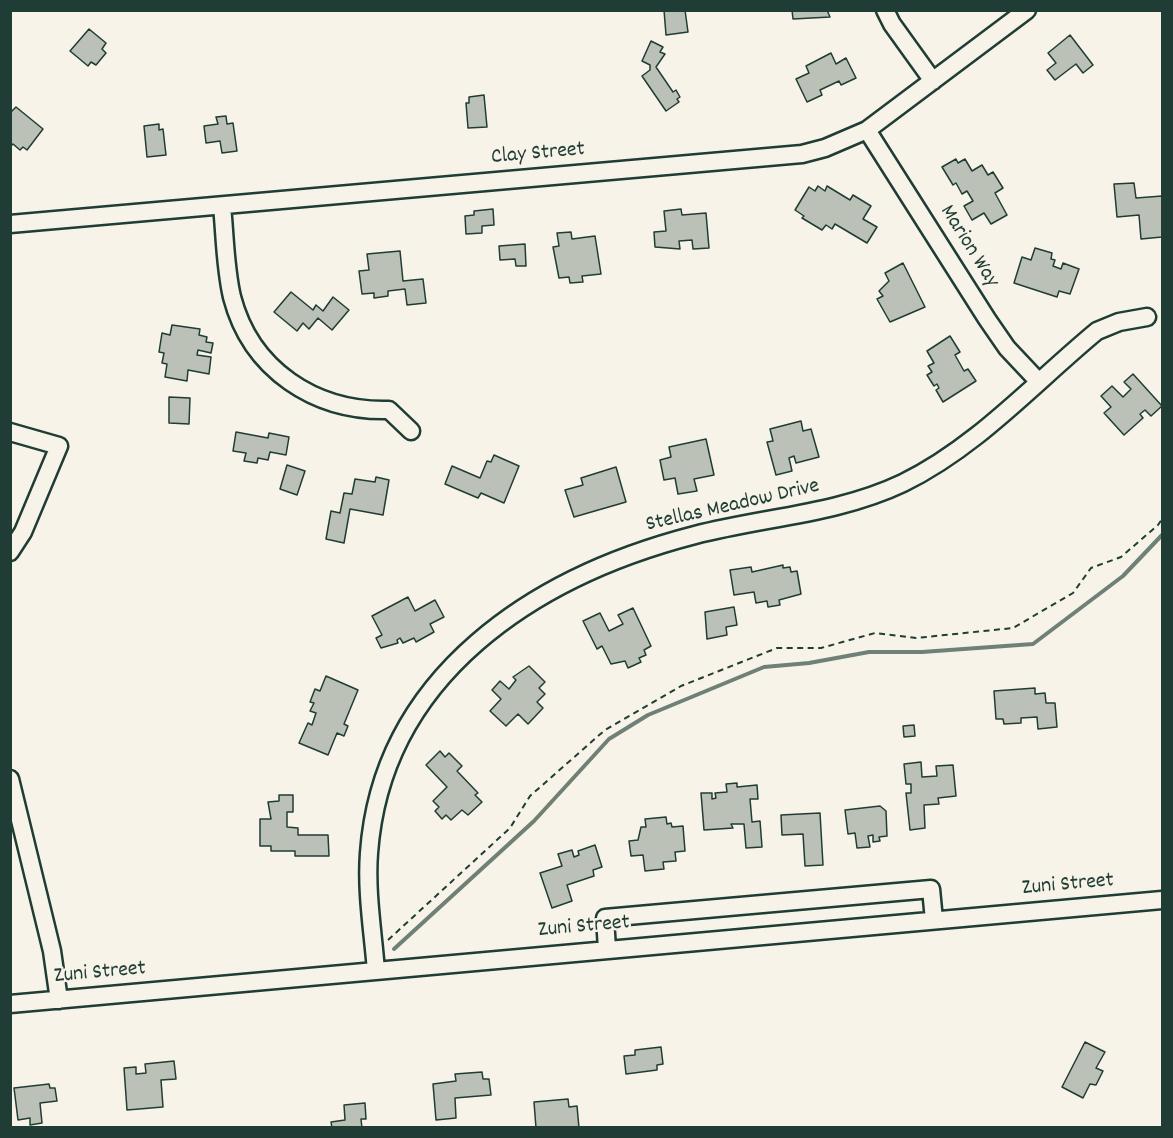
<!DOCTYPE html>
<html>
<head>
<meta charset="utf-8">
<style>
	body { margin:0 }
	#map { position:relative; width:1173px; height:1138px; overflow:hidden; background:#f7f3e8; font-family:Dekko,sans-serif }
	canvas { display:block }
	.frame { position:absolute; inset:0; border:12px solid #1f3d34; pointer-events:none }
</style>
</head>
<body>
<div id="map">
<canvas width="1173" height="1138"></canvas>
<div class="frame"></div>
</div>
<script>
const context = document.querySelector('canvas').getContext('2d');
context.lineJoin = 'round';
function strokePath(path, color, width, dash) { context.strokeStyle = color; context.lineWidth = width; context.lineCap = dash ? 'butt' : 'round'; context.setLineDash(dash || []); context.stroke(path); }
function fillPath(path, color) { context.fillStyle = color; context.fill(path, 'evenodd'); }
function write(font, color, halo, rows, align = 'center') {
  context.font = font + ' Dekko,sans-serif'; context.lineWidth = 4.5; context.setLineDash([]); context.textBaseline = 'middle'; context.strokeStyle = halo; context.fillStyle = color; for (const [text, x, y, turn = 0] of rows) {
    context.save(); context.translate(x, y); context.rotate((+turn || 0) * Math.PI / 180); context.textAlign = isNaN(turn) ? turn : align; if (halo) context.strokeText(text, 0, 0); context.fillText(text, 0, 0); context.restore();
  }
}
strokePath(new Path2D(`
	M394,949l140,-128 75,-82 39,-24 116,-48 45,-4 60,-11h53l111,-8 90,-68 39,-41`), '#6f8077', 4);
const building = new Path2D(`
	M664,10h21l3,22 -22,3z
	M792,10h35l3,7 -37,2z
	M89,29l17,14 -4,6 4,4 -10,12 -5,-3 -3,4 -18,-15z
	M1070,35l23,30 -10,8 -7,-9 -21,16 -8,-10 9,-7 -8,-10z
	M651,41l12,6 -3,5 5,2 -9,13 17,25 3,-2 4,7 -3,2 2,3 -13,9 -24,-35 8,-6v-5l-8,-4z
	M831,53l5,11 10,-6 10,20 -15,7 -2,-4 -19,9 2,5 -15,7 -11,-23 13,-6 -3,-7z
	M484,95l3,32 -19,1 -2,-25h3v-6z
	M16,107l27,22 -16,21 -4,-3 -3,3 -7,-6 -3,3v-34z
	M226,116l1,8 6,-1 4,28 -15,2 -2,-12 -14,2 -2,-17 14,-2 -2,-7z
	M159,124v6l4,-1 3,26 -19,2 -3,-31z
	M956,159l2,4 7,-4 7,12 10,-6 6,10 5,-3 10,16 -8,5 12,22 -16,9 -7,-11 -12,7 -8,-14 9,-5 -6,-10 -5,3 -6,-11 -3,2 -11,-18z
	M1134,183l2,15 26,-2v41l-21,2 -2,-24 -22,2 -3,-33z
	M818,186l7,5 2,-5 23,14 3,-5 18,11 -8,13 14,8 -10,16 -32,-19 -3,5 -6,-4 -4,5 -20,-12 2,-2 -9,-6 14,-23 6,4z
	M493,209l1,16 -12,1v7l-16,1 -1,-18 9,-1v-4z
	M681,209l1,6 24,-2 3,35 -16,1 -1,-9 -13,1 1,8 -25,-2 -1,-15 12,-1 -2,-20z
	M571,232l1,7 23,-3 6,38 -19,2 1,6 -13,1 -1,-6 -10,1 -6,-31 6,-1 -2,-13z
	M525,244l1,22h-10l-1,-7 -15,1 -1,-14z
	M1035,248l17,5 -1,6 4,1 -2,6 8,3 2,-6 16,6 -9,25 -11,-3 -2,6 -43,-14 8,-26 9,3z
	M400,251l3,30 20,-2 3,24 -19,2 -2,-16 -17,2v5l-14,2v-5l-12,1 -3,-23 10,-1 -2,-16z
	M903,263l22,44 -35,15 -13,-23 6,-3 -4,-5 10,-10 -4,-8z
	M291,292l22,18 3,-5 7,6 10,-14 16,13 -17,20 -14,-12 -9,11 -6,-6 -6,8 -23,-19z
	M172,325l28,4 -1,6 8,2 -1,5 7,1 -2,10 -13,-3 -1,5 14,2 -2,17 -21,-4 -1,11 -22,-4 2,-13 -5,-1 2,-10 -5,-1 3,-19 8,2z
	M950,336l10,16 -5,3 9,16 4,-2 8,12 -33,21 -7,-12 3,-2 -2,-4 -3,2 -7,-11 5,-3 -4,-6 6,-3 -7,-12z
	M1133,374l29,32 -11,10 -6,-6 -5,4 3,4 -19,17 -20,-22 7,-6 -10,-11 11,-10 11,11 8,-8 -7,-7z
	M169,397l21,1 -1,26 -20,-1z
	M801,421l2,10 8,-2 8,28 -23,6 -2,-7 -5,2 3,13 -16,4 -9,-33 6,-1 -3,-12z
	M236,432l32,6 1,-5 20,4 -3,18 -16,-3 -2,8 -10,-2 -1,5 -13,-2 2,-8 -13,-2z
	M706,439l8,36 -20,4 3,12 -19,3 -3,-16 -11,2 -4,-20 11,-3 -2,-10z
	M494,455l25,11 -15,37 -23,-10 -3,5 -33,-14 7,-18 28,12 7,-17 4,1z
	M287,465l18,6 -8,24 -17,-6z
	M616,467l10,35 -52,15 -9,-27 18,-5 -2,-7z
	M376,477l13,3 -6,35 -33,-6 -6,34 -18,-4 5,-28 9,2 4,-20 8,1 3,-15 20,3z
	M783,565v3l7,-1 1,5 6,-1 4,23 -22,6 1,5 -12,2 -1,-6 -11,2 -2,-11 -20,3 -4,-25 21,-3 1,5z
	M408,597l7,14 20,-11 9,17 -14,7 4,8 -18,10 -2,-4 -11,5 -3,-5 -3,2 1,3 -17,5 -5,-10 6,-3 -10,-19z
	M734,607l3,18 -11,2 1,8 -20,4 -2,-27z
	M633,608l18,38 -7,4 2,5 -7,3 2,4 -13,6 -3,-7 -14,3 -9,-18 -5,3 -14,-28 17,-8 9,18 14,-7 -5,-9z
	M529,666l16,16 -6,6 6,6 -8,8 6,6 -15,16 -10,-10 -12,12 -16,-15 11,-12 -9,-9 8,-9 9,8 7,-9 -3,-3z
	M326,676l32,14 -14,34 4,2 -4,10 -7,-3 -9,22 -29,-12 9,-20 4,2 4,-12 -6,-2 4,-8 -4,-1 5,-13 5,2z
	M1035,688v6l10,-1 1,10h9l2,24 -19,2 -1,-12 -16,1v5l-17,1 -1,-5h-7l-2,-28z
	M914,725l1,11 -11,1 -1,-11z
	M440,751l5,6 4,-4 13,13 -5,5 21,22 -3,2 7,7 -14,13 -6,-5 -11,10 -5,-5 -4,4 -7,-8 4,-4 -6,-6 14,-14 -21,-22z
	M921,762l1,15 15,-1 -1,-10 17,-1 3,31 -18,2 1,6 -15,1 1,23 -15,2 -4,-37h5v-9h-5l-2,-20z
	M737,783v4l20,-2 1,14h-8l2,23 8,-1 2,26 -16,1 -2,-24h-13l2,4 -29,2 -3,-37h11v6l4,-1 -1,-5 12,-1 -1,-8z
	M279,795h14v17h-6v15l11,1v7h30l1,21h-34v-5h-24v-5h-11v-27h11l-3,-17 11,-1z
	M880,806l6,5 1,25 -8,1 1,4 -7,1v-7l-5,1 2,11 -13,1 -2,-15 -7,1 -3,-24z
	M820,813l3,52 -18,1 -2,-32 -21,1 -1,-20z
	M666,817l1,7 4,-1 1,4 11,-1 2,25 -10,1 1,9 -13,1 1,7 -19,2 -2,-16 -12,1 -2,-15 9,-1 3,-13h5l-1,-8z
	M595,845l7,22 -9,3 1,6 -27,9 5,16 -20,7 -12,-35 22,-7 -4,-12 14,-4 2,7 5,-2 -1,-4z
	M1085,1042l20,10 -9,16 7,3 -7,14 -6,-1 -7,14 -21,-11z
	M661,1047l2,17 -6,1v5l-31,4 -2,-18 11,-1v-5z
	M174,1061l2,18 -15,1 2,27 -36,3 -3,-42 12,-1v7l10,-1 -1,-9z
	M482,1072l1,7h6l2,16 -36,3 1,20 -20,2 -3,-36 23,-3 -1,-7z
	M49,1084l1,4h5l2,13 -17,2 2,20 -12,2v-7l-12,2 -4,-32z
	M568,1099l1,8 8,-1 2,22h-43l-2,-26z
	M365,1103l1,16h-5l1,9h-30l-1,-6 14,-2 -1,-15z`);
fillPath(building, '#bbc1b6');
strokePath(building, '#1f3d34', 1.5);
const minor = new Path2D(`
	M885,10l7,14 41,57
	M867,130l120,189 20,29 32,34
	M222,206c3,29 3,61 10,91 19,73 83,115 157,113l22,21
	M10,224l792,-70 23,-6 42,-18 160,-120
	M10,432l49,14 -36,86 -13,20
	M10,779l42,172 7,49
	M607,949l-2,-31 326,-29 3,31
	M376,971c-3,-39 -10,-79 -7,-118 13,-179 167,-277 326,-318 70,-18 143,-21 208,-52 74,-36 131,-100 194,-152l22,-9 28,-5
	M10,1004l1152,-104`);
strokePath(minor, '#1f3d34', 21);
strokePath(new Path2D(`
	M388,940l122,-112 20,-32 75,-66 76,-44 96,-38h44l54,-15 41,5 97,-10 60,-35 18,-25 30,-11 37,-32 4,-6`), '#1f3d34', 2, [6, 4.5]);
strokePath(minor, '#f7f3e8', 16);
write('22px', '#1f3d34', '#f7f3e8', [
	["Clay Street",538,155,-5],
	["Marion Way",968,247,58],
	["Stellas Meadow Drive",733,507,-13],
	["Zuni Street",1068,886,-5],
	["Zuni Street",584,928,-5],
	["Zuni Street",100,974,-5]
]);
</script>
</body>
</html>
